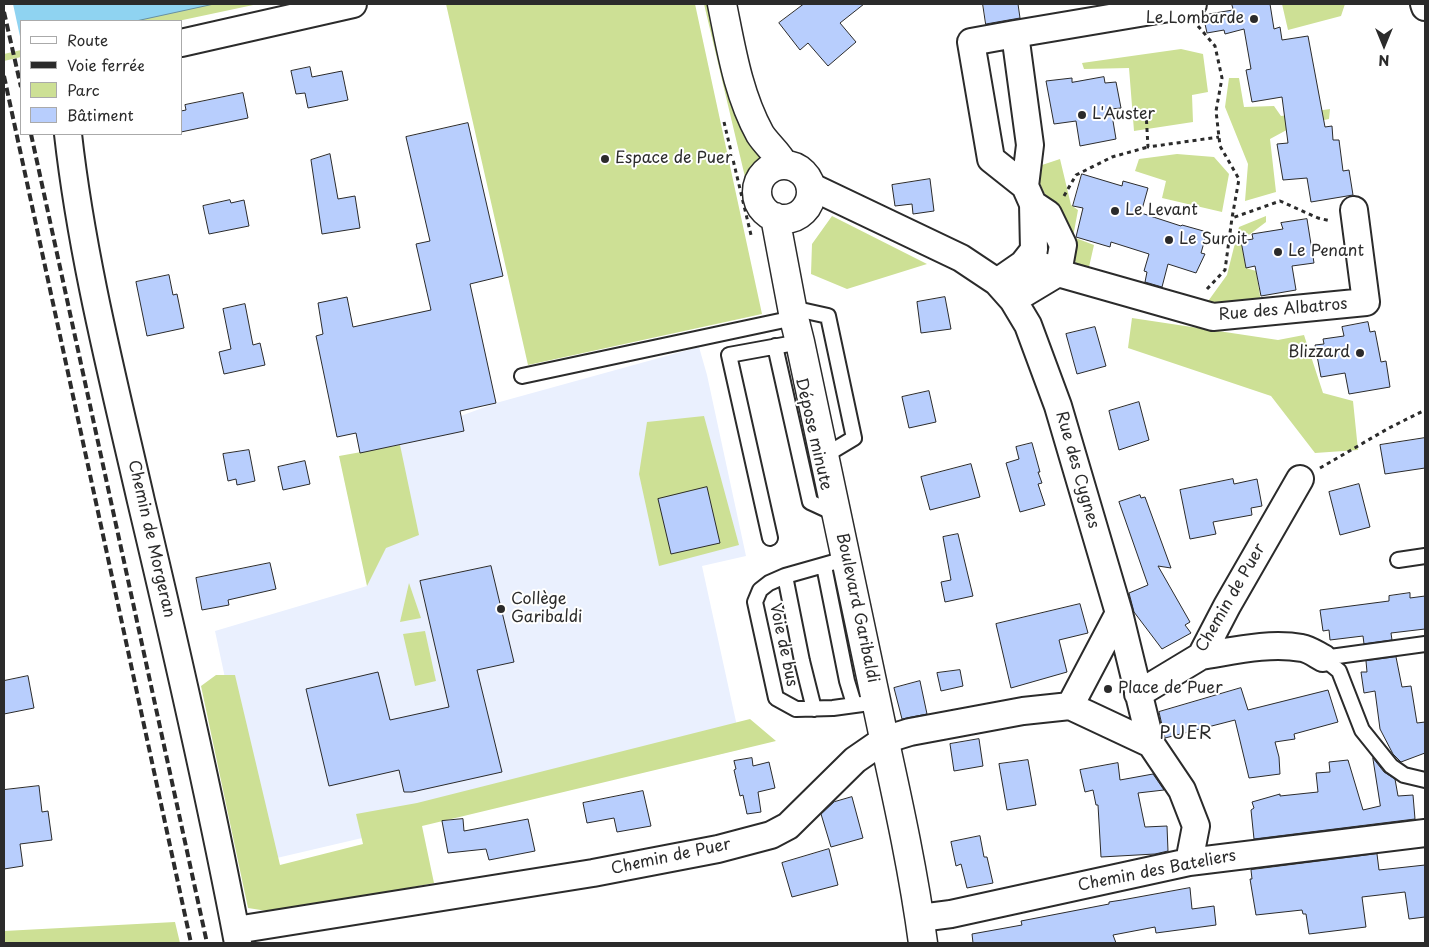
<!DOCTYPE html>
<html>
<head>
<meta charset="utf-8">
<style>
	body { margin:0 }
	#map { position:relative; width:1429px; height:947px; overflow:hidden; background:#fff; font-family:"Playpen Sans",sans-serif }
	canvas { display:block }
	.frame { position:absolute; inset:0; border:5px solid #2b2b2b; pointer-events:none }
	.legend { position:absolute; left:20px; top:20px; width:162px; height:115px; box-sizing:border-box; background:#fff; border:1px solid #aaa; margin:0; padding:6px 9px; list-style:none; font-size:15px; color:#2b2b2b }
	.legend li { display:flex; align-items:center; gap:10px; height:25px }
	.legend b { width:25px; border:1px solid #aaa }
	.north { position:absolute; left:1359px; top:20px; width:50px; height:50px; -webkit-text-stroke:4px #fff; paint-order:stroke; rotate:180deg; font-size:14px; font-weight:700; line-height:20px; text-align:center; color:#2b2b2b }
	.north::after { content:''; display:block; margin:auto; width:18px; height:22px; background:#2b2b2b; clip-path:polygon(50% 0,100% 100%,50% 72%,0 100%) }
</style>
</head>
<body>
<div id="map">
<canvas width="1429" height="947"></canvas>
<div class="frame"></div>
<ul class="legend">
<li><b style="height:6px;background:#fff"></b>Route</li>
<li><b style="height:6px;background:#2b2b2b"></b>Voie ferrée</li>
<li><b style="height:14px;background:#cde095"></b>Parc</li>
<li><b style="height:14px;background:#b8cefd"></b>Bâtiment</li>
</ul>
<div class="north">N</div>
</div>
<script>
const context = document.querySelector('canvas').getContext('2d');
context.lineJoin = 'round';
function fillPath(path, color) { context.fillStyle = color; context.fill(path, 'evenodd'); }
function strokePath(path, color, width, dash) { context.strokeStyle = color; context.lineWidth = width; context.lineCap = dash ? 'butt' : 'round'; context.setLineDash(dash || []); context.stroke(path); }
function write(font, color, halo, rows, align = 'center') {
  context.font = font + ' "Playpen Sans",sans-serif'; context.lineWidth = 4; context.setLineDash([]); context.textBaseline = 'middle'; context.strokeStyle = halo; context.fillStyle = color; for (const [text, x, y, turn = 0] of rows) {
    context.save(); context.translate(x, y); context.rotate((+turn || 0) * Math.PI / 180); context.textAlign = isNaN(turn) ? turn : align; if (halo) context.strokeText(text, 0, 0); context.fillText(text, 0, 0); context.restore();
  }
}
fillPath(new Path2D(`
	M699,347l8,28 39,181 -44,10 40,183 -478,112 -49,-230 152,-45 -7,-133 136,-50z`), '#eaf0fe');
fillPath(new Path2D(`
	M4,4h254l-80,17h-157v36l-17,4z
	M446,4h249l67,310 -234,51z
	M704,4h8l25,109 23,43 -15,21z
	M1282,4h63l-4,12 -53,14z
	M1181,49l22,5 5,38 -16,3 1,27 -59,9 -5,-63 -45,1 -2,-6z
	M1229,78h10l5,29 30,-1 7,10 49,-7 -1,10 -35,7 -24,13 6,53 -31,9 3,-37 -23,-57z
	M1177,154l37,3 15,17 -7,38 -60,-14 4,-17 -31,-10 4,-12z
	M1060,159l11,46 7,5 -5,27 21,8 -5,22 -13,-4 -43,-95z
	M832,216l95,48 -80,25 -36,-15 1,-30z
	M1266,216v6l-25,19 5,27 10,3 5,31 -55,2 21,-29 12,-48z
	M1132,318l146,22 26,-5 19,58 30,8 5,49 -43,3 -44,-57 -143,-48z
	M704,416l35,129 -80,21 -20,-92 8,-52z
	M400,445l19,90 -33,13 -19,38 -28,-130z
	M409,583l12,35 -21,4z
	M425,631l11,50 -21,5 -12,-52z
	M216,675h19l45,190 83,-21 -7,-30 61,-11 333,-84 26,22 -354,85 12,57 -154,30 -32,-5 -47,-222z
	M175,922l5,21h-176v-12z`), '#cde095');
const water = new Path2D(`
	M4,4h210l-78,17h-115v26z`);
fillPath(water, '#8fd3f1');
strokePath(water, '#6790a2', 1);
fillPath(new Path2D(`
	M4,4h9l8,37v9l-17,4z`), '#fff');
const building = new Path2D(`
	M804,4h60l-24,19 16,19 -28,24 -20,-23 -8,7 -21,-27z
	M983,4h35l2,14 -34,6z
	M1232,4h38l4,25 6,-2 2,13 26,-4 17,91 7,-1 1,14h6l4,31 6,-1 4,25 -42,7 -4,-24 -24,2 -6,-36 11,-1 -6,-46 -30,5 -6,-32 5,-1 -7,-40 -19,5 -1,-4 -17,3 -4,-18 30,-5z
	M310,67l2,10 30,-6 6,29 -40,8 -3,-15 -9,1 -5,-23z
	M1104,77l1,6 11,-1 5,26 -10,1 5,30 -36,7 -4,-25 -22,3 -8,-43 26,-3v4z
	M243,93l5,25 -67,14v-21l5,-1 -1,-5z
	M468,123l35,153 -33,8 26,119 -36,8 4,20 -104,22 -4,-20 -19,4 -21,-101 7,-2 -5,-31 29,-6 6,30 78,-17 -15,-66 14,-3 -24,-104z
	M330,154l8,45 17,-3 5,32 -38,6 -11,-74z
	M1082,174l40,12 1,-5 25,7 -7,25 40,13 1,-1 25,7 -6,21 4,1 -9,19 -28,-9 -6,23 -17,-5 2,-10 -3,-1 5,-17 -38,-12 -1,5 -34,-10 7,-29 -10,-2z
	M930,179l4,32 -21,3 -1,-10 -17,2 -3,-21z
	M230,200l1,3 13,-3 5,26 -40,8 -6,-28z
	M1307,219l7,44 -22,3 4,24 -35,6 -6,-30 -9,2 -5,-27 12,-2 -1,-5 31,-5 -2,-6z
	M169,275l4,20 4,-1 7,34 -37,8 -11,-54z
	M945,297l6,32 -30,4 -4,-31z
	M245,304l8,41 7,-2 5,22 -41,9 -5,-22 12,-3 -8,-40z
	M1368,322l2,10 5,-1 6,31 5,-1 4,26 -41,7 -4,-21 -24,4 -6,-32 9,-1 -1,-5 21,-3 -2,-9z
	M1095,327l11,39 -29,8 -11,-40z
	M929,391l7,31 -27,6 -7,-31z
	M1139,402l10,38 -30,10 -10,-39z
	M1425,438v30l-40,6 -5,-29z
	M1032,443l8,29h-2l4,11 -4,1 7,21 -25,7 -14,-49 13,-4 -3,-12z
	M249,450l6,31 -18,4 -1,-6 -8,2 -5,-27z
	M305,461l5,23 -27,6 -5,-23z
	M971,464l9,33 -50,13 -9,-33z
	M1233,479l1,5 23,-5 5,27 -11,2 1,7 -39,7 3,12 -26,5 -10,-49z
	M1359,484l11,43 -30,8 -11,-43z
	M707,487l13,56 -49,11 -13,-55z
	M1140,495l1,3 4,-1 26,71 -13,-2 32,56 -5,3 6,8 -29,16 -28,-37 -5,-19 19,-8 -29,-83z
	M958,534l15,62 -28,6 -4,-20 10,-2 -8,-43z
	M270,563l6,26 -48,11 1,5 -27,5 -6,-32z
	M491,566l23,96 -37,8 25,102 -90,20h-8l-5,-22 -70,16 -23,-97 72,-17 12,48 59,-13 -29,-126z
	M1410,593v5l15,-2v33l-34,4 1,7 -28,4 -1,-8 -33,4 -1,-10 -6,1 -3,-21 69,-9v-5z
	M1080,604l8,29 -29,7 8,32 -56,16 -15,-64z
	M1396,657l6,30 9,-1 6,37 8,-1v31l-24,9 -8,-8 -13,-25 -5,-38 -11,2 -3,-21h6l-1,-11z
	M960,670l3,16 -22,5 -4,-18z
	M28,676l6,32 -30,6v-33z
	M920,681l7,33 -25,5 -8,-31z
	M1241,688l7,22 80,-20 10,32 -44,12 1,5 -20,3 4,15 1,17 -31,4 -14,-58 -70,18 -6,-26z
	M979,739l4,27 -29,5 -4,-27z
	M752,758l1,8 16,-4 6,26 -17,4 3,20 -14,2 -4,-19 -3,1 -6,-26 2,-1 -2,-8z
	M1373,758l11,14 11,7 3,17 15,-1 2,24 -161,20 -3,-29 3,-2 -2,-6 28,-8v2l38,-4 -2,-19 14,-1 -1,-10 19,-2 15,50 17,-4z
	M1028,760l8,45 -29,5 -8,-46z
	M1118,763l2,17 33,-6 11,16 -26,3 7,34 22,-1 1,25 -13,3 -54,3 -3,-52h-2l-3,-15 -8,2 -5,-22z
	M39,786l3,26 6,-1 4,29 -32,4 3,22 -19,3v-79z
	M643,791l8,35 -34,6 -3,-14 -27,5 -4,-20z
	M852,797l11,41 -32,9 -10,-33 13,-12z
	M463,819l1,12 64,-12 7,32 -46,9 -3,-11 -38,4 -6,-32z
	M980,836l4,21h3l6,26 -26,5 -6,-24 -5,2 -5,-24z
	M829,849l9,36 -46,12 -10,-34z
	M1377,854l2,16 46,-5v52l-16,2 -4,-27 -43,5 4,30 -57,7 -3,-20h-3l-1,-4 -46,5 -6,-36h2l-1,-9z
	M1190,888l2,21 22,-3 2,19 -60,8 -1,-6 -42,8 3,8h-143l-1,-9 50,-9 -1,-4 88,-17v-2l13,-2z`);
fillPath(building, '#b8cefd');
strokePath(building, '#2b2b2b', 1);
const service = new Path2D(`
	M792,308l36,8 26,122 -30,18
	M775,346l35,156 26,12
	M522,376l272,-58
	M770,538l-41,-183 71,-13
	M845,559l-60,17 -16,7 -9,7 -5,12 21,96 20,11 37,-1 44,-6
	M1398,560l27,-4
	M824,566l23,115 7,23
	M785,576l17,85 12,48
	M1323,658l16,13 23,59 29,36 13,9 21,5
	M1323,658l102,-14`);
const minor = new Path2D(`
	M1424,4l1,3
	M1015,34l-44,8 20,117 34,27
	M181,43l172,-39
	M68,134c14,124 45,245 73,367 35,147 69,294 97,442
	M810,186l151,72 36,24 16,18 15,25 30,81 61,207 32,131 31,46 14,36 -7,36
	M1027,259l31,14 155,44 153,-15 -12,-92
	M997,282l26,-18 11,-14 -1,-46 -8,-18 5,-41 -15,-111 178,-30
	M1013,300l45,-27 5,-28 -15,-31 -15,-10
	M1201,656c32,-5 68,-14 101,-8 7,1 15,7 21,10
	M1138,694l63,-38 26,-50 73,-127
	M1070,706l49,-93
	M1070,706l81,38
	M920,918l31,-4 238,-52 236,-29
	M236,930l357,-57 125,-24 53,-14 17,-9 67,-66 29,-20 26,-8 113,-21 47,-5`);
const secondary = new Path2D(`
	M722,4c9,44 16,90 38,130 7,11 18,19 24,31
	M757 192a27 27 0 1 1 54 0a27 27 0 1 1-54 0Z
	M775,217l19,101 6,24c28,132 56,264 84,396 15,68 30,137 39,205`);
strokePath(service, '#2b2b2b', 18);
strokePath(minor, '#2b2b2b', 30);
strokePath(secondary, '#2b2b2b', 31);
strokePath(new Path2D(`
	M1198,26l17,20 7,32 -6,33 4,35 19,33 -7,39 48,-17 38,17 13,3
	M1146,112l2,35 71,-10
	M724,122l27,113
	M1064,196l12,-21 36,-18 36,-10
	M1207,289l18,-19 7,-52
	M1320,468l69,-40 36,-18`), '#2b2b2b', 3, [4, 4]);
strokePath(service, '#fff', 14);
strokePath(minor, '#fff', 26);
strokePath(secondary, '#fff', 28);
strokePath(new Path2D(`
	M4,12l17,75
	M4,76l187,867
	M31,134l176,809`), '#2b2b2b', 4, [8, 4]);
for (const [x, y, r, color] of [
	[1254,19,5,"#2b2b2b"],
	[1082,115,5,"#2b2b2b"],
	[605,159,5,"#2b2b2b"],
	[1115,211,5,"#2b2b2b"],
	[1169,240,5,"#2b2b2b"],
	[1278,252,5,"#2b2b2b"],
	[1360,353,5,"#2b2b2b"],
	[501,609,5,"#2b2b2b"],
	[1108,689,5,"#2b2b2b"]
]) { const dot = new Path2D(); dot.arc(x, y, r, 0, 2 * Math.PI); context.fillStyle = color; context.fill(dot); strokePath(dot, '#fff', 2); }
write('16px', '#2b2b2b', '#fff', [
	["Le Lombarde",1244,19,"right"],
	["L'Auster",1092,115],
	["Espace de Puer",615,159],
	["Le Levant",1125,211],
	["Le Suroit",1179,240],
	["Le Penant",1288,252],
	["Blizzard",1350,353,"right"],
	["Collège",511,600],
	["Garibaldi",511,618],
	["Place de Puer",1118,689]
], 'left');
write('16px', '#2b2b2b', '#fff', [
	["Rue des Albatros",1283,310,-5],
	["Dépose minute",813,434,77],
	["Rue des Cygnes",1077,470,74],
	["Chemin de Morgeran",151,539,77],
	["Chemin de Puer",1231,598,-60],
	["Boulevard Garibaldi",857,608,78],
	["Voie de bus",783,645,78],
	["Chemin de Puer",671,857,-12],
	["Chemin des Bateliers",1157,871,-11]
]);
context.letterSpacing = '1px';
write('18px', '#2b2b2b', '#fff', [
	["PUER",1186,734]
]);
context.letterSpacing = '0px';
</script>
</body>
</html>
